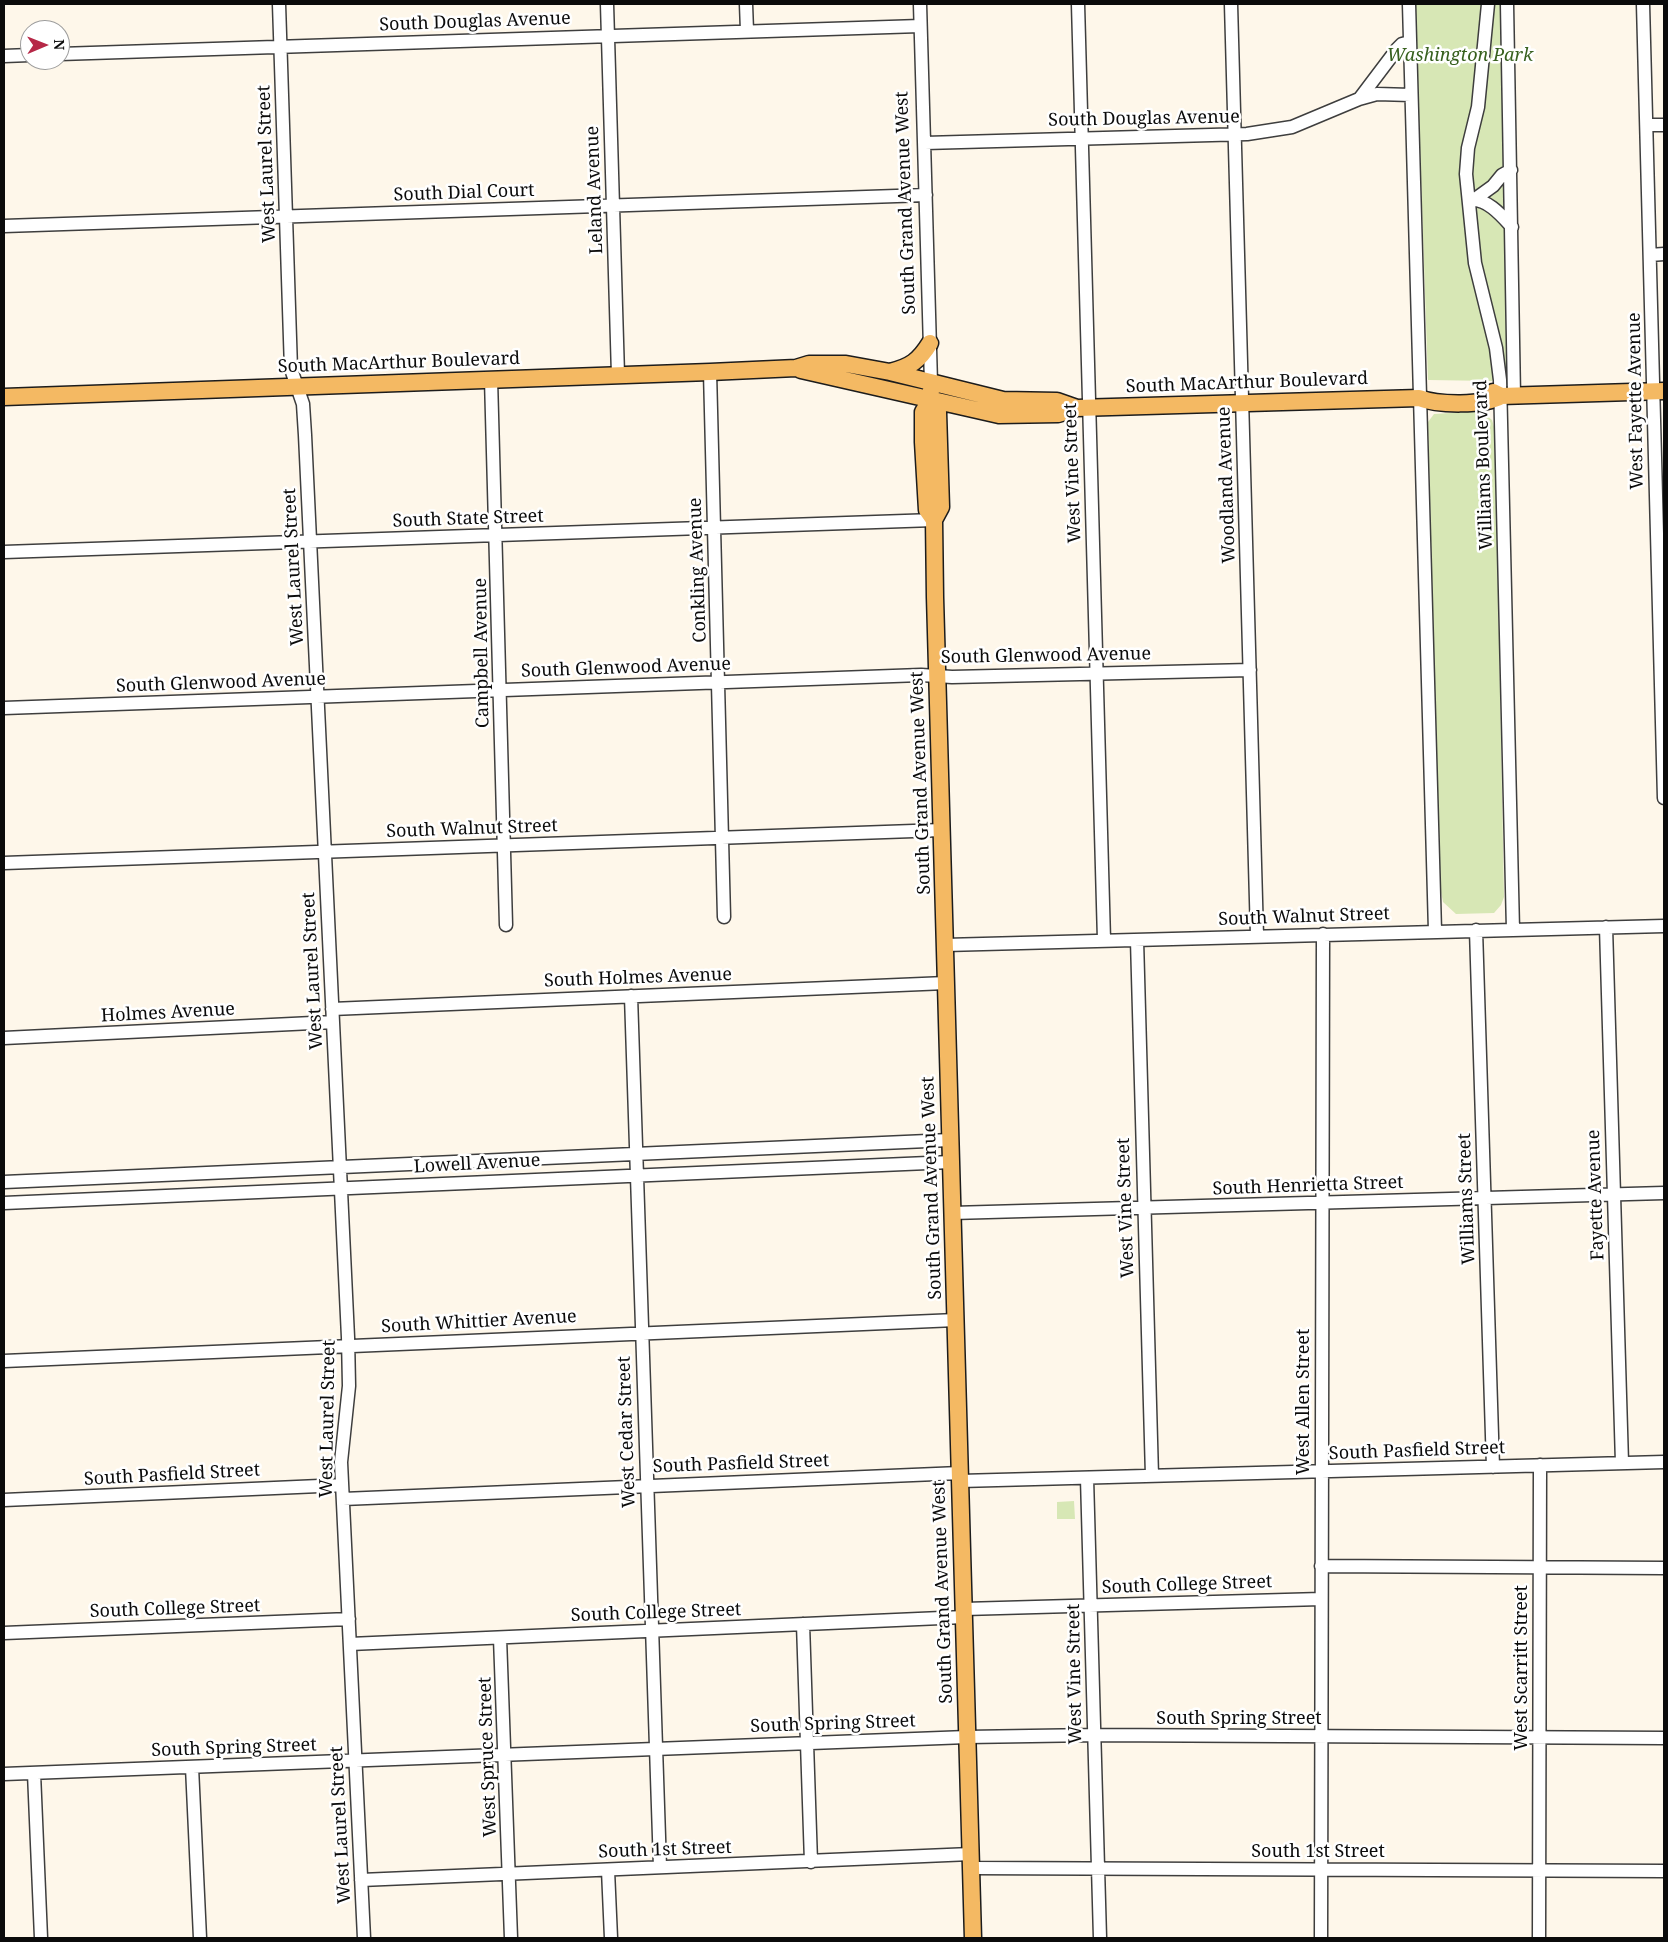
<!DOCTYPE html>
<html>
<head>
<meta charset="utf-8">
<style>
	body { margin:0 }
	#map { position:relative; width:1668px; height:1942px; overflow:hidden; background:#fef7ea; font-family:"Noto Serif",serif }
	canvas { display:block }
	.frame { position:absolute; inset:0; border:5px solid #0b0b0b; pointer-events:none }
	.north { position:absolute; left:20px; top:20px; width:50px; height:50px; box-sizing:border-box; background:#fff; border:1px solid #9d9d9d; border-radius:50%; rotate:89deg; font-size:14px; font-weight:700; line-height:20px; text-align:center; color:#0b0b0b }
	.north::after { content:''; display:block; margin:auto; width:18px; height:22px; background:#b62847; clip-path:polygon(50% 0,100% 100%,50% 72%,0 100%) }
</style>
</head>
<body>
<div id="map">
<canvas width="1668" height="1942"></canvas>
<div class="frame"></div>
<div class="north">N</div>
</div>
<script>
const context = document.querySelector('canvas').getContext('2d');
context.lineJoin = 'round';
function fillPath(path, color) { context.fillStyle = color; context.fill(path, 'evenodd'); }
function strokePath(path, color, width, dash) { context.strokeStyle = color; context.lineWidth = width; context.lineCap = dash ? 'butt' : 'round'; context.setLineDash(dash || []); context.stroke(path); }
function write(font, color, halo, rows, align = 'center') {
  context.font = font + ' "Noto Serif",serif'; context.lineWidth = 5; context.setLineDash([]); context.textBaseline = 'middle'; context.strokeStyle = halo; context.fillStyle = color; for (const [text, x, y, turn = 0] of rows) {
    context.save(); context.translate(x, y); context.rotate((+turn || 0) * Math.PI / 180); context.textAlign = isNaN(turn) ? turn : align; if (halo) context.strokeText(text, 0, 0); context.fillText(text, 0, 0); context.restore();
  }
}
fillPath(new Path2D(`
	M1415,4h86l8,372 -15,2 -2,3 -64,-1z
	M1481,411l11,9 3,10 9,467 -3,8 -7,8 -38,1 -13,-12 -3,-15 -12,-465 6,-8z
	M1074,1501l1,18h-18v-17z`), '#d7e7b5');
const minor = new Path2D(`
	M279,4l12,365 12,35 2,31 43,902 1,49 -8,76 23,476
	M607,4l11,371
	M746,4l1,27
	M920,4l11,379
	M1078,4l26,936
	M1231,4l26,932
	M1409,4l26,927
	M1488,4l-10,103 -10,41 -2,26 9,89 21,85 4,32 13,550
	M1507,4l7,392
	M1643,4l21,794
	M60,54l860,-28
	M4,56l26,-1
	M1360,98l37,-49 5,-5 8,-2
	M1647,125h17
	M925,143l322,-9 45,-7 67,-28 18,-5 34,1
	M1475,199l18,-13 9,-11 9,-5
	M1470,200c17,-2 32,16 42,27
	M4,226l922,-31
	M1650,255l14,-1
	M710,372l14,545
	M491,379l15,546
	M4,552l930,-32
	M4,708l917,-33 31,2 298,-7
	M4,863l938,-33
	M1606,927l16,536
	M1476,930l17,537
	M1137,940l15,536
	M945,945l719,-19
	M631,996l29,871
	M332,1009l614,-26
	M4,1038l329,-16
	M4,1182l946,-42
	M4,1203l947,-41
	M952,1213l712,-20
	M4,1361l952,-41
	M1087,1478l13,460
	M960,1481l704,-19
	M343,1499l617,-26
	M4,1500l338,-15
	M1321,1566l343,2
	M964,1609l357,-10
	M803,1624l8,238
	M4,1633l345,-14
	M500,1638l11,300
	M350,1644l614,-27
	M192,1767l8,171
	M34,1773l7,165
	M4,1774l963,-37 127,-2 570,3
	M972,1868l692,3
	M608,1870l3,68
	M361,1880l610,-26
	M1321,1938l2,-1004
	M1539,1938l1,-473`);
const major = new Path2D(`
	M801,370l198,45 59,-1 19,-6
	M890,372c20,-5 29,-11 40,-29
	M931,390l-1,10 -7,12v30l4,68 7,10
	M1493,392l8,4 163,-5
	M4,397l706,-25 86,-4 13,-4h37l44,8 113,28 54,1 20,7 342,-10c18,7 65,8 82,-2
	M930,400l8,12 3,95 -7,13 1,77 38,1341`);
strokePath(minor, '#3e3e3e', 15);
strokePath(major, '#1c1c1c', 19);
strokePath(minor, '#fff', 12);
strokePath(major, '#f4b963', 16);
write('18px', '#0b0b0b', '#fff', [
	["South Douglas Avenue",475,22,-2],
	["South Douglas Avenue",1144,119,-1],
	["West Laurel Street",267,164,-92],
	["Leland Avenue",595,190,-92],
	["South Dial Court",464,193,-2],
	["South Grand Avenue West",906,203,-92],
	["South MacArthur Boulevard",399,363,-2],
	["South MacArthur Boulevard",1247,383,-2],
	["West Fayette Avenue",1636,401,-91],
	["Williams Boulevard",1484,465,-92],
	["West Vine Street",1073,473,-92],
	["Woodland Avenue",1227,485,-92],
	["South State Street",468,519,-2],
	["West Laurel Street",294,567,-93],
	["Conkling Avenue",698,570,-92],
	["Campbell Avenue",482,653,-91],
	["South Glenwood Avenue",1046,656,-1],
	["South Glenwood Avenue",626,668,-2],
	["South Glenwood Avenue",221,683,-2],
	["South Grand Avenue West",921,783,-92],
	["South Walnut Street",472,829,-2],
	["South Walnut Street",1304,917,-2],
	["West Laurel Street",313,971,-93],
	["South Holmes Avenue",638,978,-2],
	["Holmes Avenue",168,1013,-3],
	["Lowell Avenue",477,1164,-3],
	["South Henrietta Street",1308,1186,-2],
	["South Grand Avenue West",932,1188,-92],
	["Fayette Avenue",1596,1195,-92],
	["Williams Street",1467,1199,-92],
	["West Vine Street",1126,1208,-92],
	["South Whittier Avenue",479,1322,-3],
	["West Allen Street",1304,1402,-90],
	["West Laurel Street",328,1419,-89],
	["West Cedar Street",627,1432,-92],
	["South Pasfield Street",1417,1451,-2],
	["South Pasfield Street",741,1464,-2],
	["South Pasfield Street",172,1475,-3],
	["South College Street",1187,1585,-2],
	["South Grand Avenue West",943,1592,-92],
	["South College Street",175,1609,-2],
	["South College Street",656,1613,-2],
	["West Scarritt Street",1522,1668,-90],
	["West Vine Street",1075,1674,-91],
	["South Spring Street",1239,1719],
	["South Spring Street",833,1724,-2],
	["South Spring Street",234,1748,-2],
	["West Spruce Street",488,1757,-92],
	["West Laurel Street",341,1825,-93],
	["South 1st Street",665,1850,-2],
	["South 1st Street",1318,1852]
]);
write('italic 18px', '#37601e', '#fff', [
	["Washington Park",1460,56]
]);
</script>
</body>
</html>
